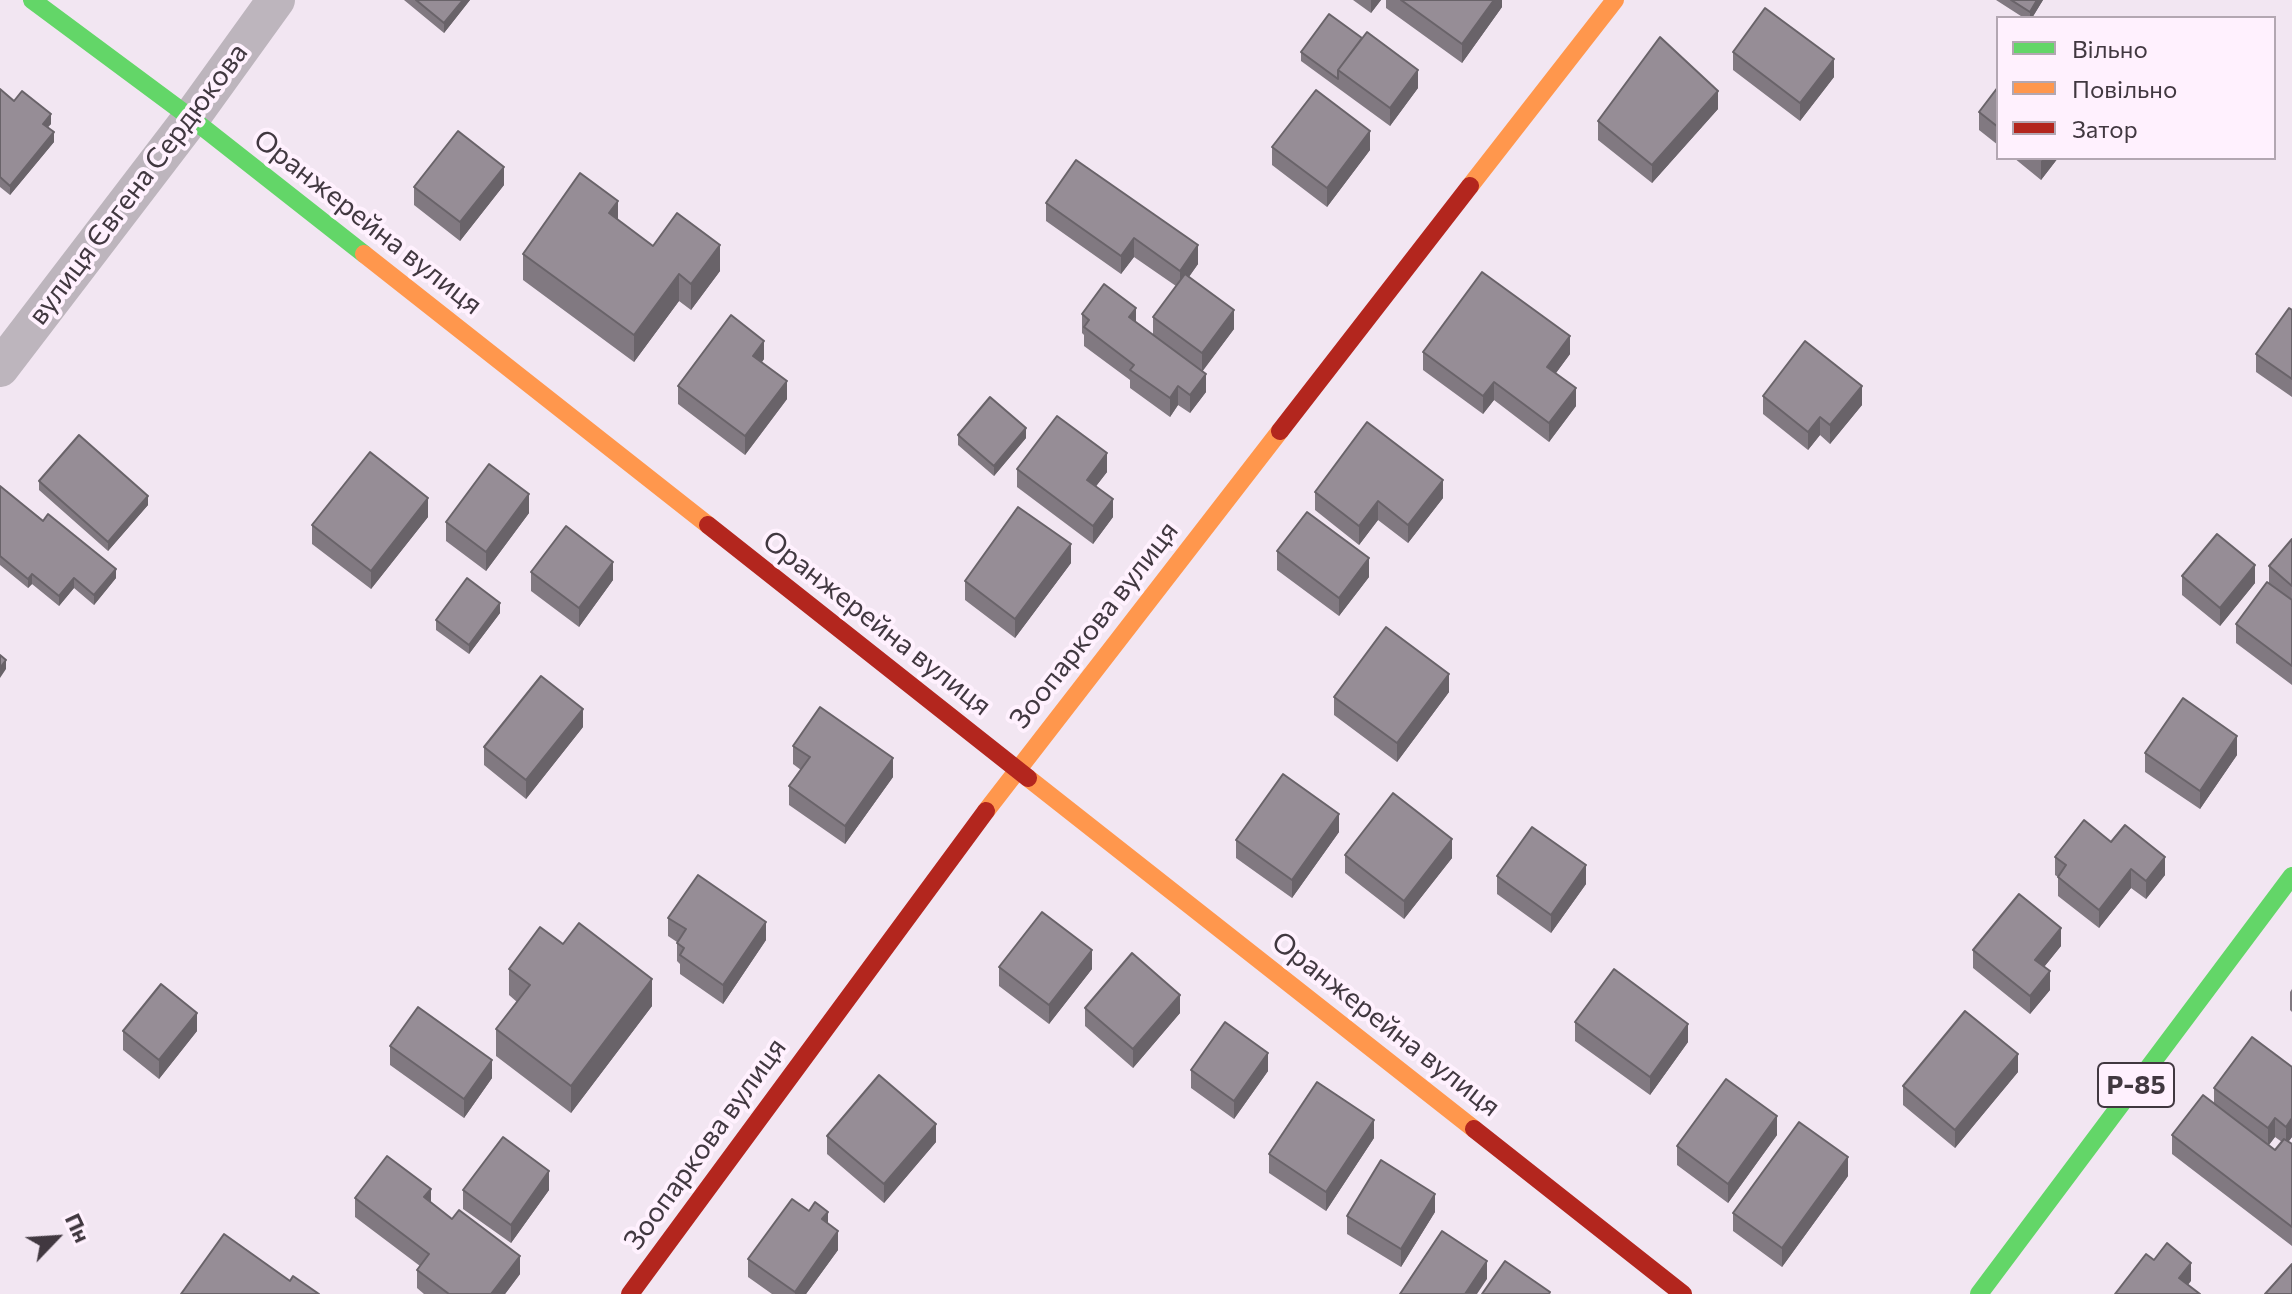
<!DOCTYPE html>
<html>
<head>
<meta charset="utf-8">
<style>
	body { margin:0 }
	#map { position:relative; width:2292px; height:1294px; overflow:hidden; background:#f2e6f2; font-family:Commissioner,sans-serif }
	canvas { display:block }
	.legend { position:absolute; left:1996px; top:16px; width:280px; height:144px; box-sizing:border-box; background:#fff1fe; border:2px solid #b3a7b2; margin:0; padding:10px 14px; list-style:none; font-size:24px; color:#413840 }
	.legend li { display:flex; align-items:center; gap:16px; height:40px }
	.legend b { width:40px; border:2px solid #b3a7b2 }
	.north { position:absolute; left:16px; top:1198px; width:80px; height:80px; -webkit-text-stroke:6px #fff1fe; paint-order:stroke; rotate:65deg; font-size:22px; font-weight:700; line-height:32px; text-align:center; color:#413840 }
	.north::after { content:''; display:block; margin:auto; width:28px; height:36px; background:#413840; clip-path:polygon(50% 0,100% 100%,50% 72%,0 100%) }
</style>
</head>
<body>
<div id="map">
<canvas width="2292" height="1294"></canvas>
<ul class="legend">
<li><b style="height:10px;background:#63d668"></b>Вільно</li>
<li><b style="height:10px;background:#ff974d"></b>Повільно</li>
<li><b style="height:10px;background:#b3261e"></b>Затор</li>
</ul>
<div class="north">Пн</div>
</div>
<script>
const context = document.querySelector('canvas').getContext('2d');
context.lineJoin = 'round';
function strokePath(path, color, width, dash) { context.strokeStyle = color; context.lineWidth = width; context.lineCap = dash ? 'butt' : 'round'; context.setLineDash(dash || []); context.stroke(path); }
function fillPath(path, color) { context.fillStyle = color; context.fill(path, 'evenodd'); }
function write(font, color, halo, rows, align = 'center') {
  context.font = font + ' Commissioner,sans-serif'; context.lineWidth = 8; context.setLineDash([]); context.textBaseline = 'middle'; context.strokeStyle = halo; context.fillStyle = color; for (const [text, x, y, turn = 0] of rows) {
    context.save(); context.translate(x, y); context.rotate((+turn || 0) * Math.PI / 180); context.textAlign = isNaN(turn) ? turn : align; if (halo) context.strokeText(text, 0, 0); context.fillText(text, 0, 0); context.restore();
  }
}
strokePath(new Path2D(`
	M0,368l191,-250 85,-118`), '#bdb5bd', 38);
strokePath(new Path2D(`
	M32,0l159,118 173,136
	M1979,1294l313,-418`), '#63d668', 18);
strokePath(new Path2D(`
	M1470,186l145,-186
	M364,254l344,271
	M1028,778l446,351
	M986,811l294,-380`), '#ff974d', 18);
strokePath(new Path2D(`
	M1280,431l190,-245
	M708,525l320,253
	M1474,1129l209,165
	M630,1294l356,-483`), '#b3261e', 18);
fillPath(new Path2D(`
	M404,0h66l-26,33z
	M1353,0h28l-10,13z
	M1386,0h116v7l-40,56 -76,-55z
	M1996,0h47l-11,18h-8z
	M1362,38l56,50 -28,38 -89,-65v-9z
	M1733,52l101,25 -34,44 -67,-51z
	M1998,87v58l-19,-15v-18z
	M0,89l14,12 37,23 -4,3 7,15 -44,53 -10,-8z
	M1718,109l-66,74 -54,-43v-19z
	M1272,147l98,3 -43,57 -55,-42z
	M2014,158h44l-17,22z
	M504,185l-44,56 -46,-36v-18z
	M1046,203l152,61 -9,13 45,52 -32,42 4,21 -16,21 -12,-8 -8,12 -40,-29v-8l-46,-34v-11l-2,-2v-19l54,8 17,13v-18l23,-31 -42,-29 -13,17 -75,-53z
	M618,220l35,26 67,25 -29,39 -12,-9 -45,61 -111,-82v-26z
	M2292,310v87l-36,-25v-18z
	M1423,352l147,2 -14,19 20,33 -27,36 -55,-42 -11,14 -60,-44z
	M764,359l-2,3 25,37 -42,56 -67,-51v-18z
	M1763,396l99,9 -32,39 -10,-9 -12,15 -45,-36z
	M958,435l68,3 -32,38 -36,-31z
	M1017,469l90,3 -11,14 17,31 -20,27 -76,-57z
	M39,481l109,24 -40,46 -69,-61z
	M0,486l116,92 -22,27 -20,-17 -15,18 -27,-22 -4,4 -28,-23z
	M1315,492l128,6 -35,45 -30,-23 -19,25 -44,-35z
	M529,513l-43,58 -40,-30v-19z
	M428,517l-57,72 -59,-45v-19z
	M2292,539v146l-56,-42v-19l33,-41v-17z
	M1277,551l92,26 -30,39 -62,-46z
	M1071,563l-56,75 -50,-38v-19z
	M531,572l82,8 -34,47 -48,-36z
	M2182,576l73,7 -35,43 -38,-31z
	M500,613l-31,41 -33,-24v-10z
	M1449,692l-52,70 -63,-47v-18z
	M583,727l-57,72 -42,-34v-18z
	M793,746l100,31 -48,67 -56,-39v-19l12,-16 -8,-6z
	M2145,753l92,2 -37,54 -55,-37z
	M1339,832l-47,66 -56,-40v-18z
	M2111,842l54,33 -19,24 -15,-11 -32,40 -41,-32v-19l-3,-2v-18z
	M1345,855l107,3 -48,61 -59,-46z
	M1497,876l89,8 -35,49 -54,-39z
	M668,918l98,22 -43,64 -43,-30v-10l-3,-3v-19l-9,-6z
	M563,944l89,62 -81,107 -75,-57v-27l21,-27 -8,-7v-26z
	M2061,946l-17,21 6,23 -20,24 -57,-46v-18z
	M999,967l93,2 -43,55 -50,-38z
	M2292,989v23l-2,-2v-18z
	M1085,1008l95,5 -47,55 -48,-42z
	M1575,1022l113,20 -38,53 -75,-54z
	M123,1031h74l-38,48 -36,-29z
	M390,1046l102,32 -28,40 -74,-53z
	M2292,1067v70l-4,5 4,2v102l-120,-92v-19l42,-32v-15zM2275,1137l7,5 -7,8 -6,-5z
	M1191,1070l77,1 -34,48 -43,-31z
	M2018,1072l-63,76 -52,-43v-19z
	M1777,1135l-49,68 -51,-38v-19z
	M827,1136l109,6 -52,61 -57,-49z
	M1374,1138l-48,73 -57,-38v-19z
	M1848,1176l-66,91 -49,-36v-18z
	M463,1190h86l-38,53 -48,-34z
	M355,1198l76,4 89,72 -15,20h-81l-7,-6v-18l3,-4 -65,-49z
	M809,1211l19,12 10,27 -32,44h-34l-24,-17v-18z
	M1435,1212l-34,55 -54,-33v-18z`), '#817981');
fillPath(new Path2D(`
	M463,0h7l-26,33v-10z
	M1371,0h10l-10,13z
	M1494,0h8v7l-40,56v-19z
	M2037,0h6l-11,18h-2v-6z
	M1834,59v18l-34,44v-18z
	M1418,70v18l-28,38v-18z
	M1718,91v18l-66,74v-18z
	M51,114v10l-8,9v-9z
	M1370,131v19l-43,57v-19z
	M54,132v10l-44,53v-9z
	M2044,158h14l-17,22v-19z
	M504,167v18l-44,56v-19z
	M618,201v26l-9,-14z
	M1134,238v19l-13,17v-18z
	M720,245v26l-29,39v-26z
	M1198,245v19l-18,25v-18z
	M679,274v27l-45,61v-27z
	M1136,308v19l-7,-10z
	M1234,310v19l-32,43v-19z
	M1570,336v18l-23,31v-18z
	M764,341v18l-11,15v-18z
	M1206,374v18l-16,21v-18z
	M787,381v18l-42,56v-19z
	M1494,382v18l-11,14v-18z
	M1178,386v19l-8,12v-19z
	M1862,386v19l-32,39v-19z
	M1576,388v18l-27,36v-19z
	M1820,417v18l-12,15v-18z
	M1026,428v10l-32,38v-10z
	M1107,453v19l-20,26v-18z
	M1443,480v18l-35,45v-18z
	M529,494v19l-43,58v-19z
	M148,496v9l-40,46v-9z
	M428,498v19l-57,72v-18z
	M1113,499v18l-20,27v-18z
	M1378,501v19l-19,25v-19z
	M1071,544v19l-56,75v-19z
	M1369,558v19l-30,39v-18z
	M613,562v18l-34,47v-19z
	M2255,565v18l-35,43v-18z
	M116,569v9l-22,27v-10z
	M32,574v10l-4,4v-9z
	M74,578v10l-15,18v-10z
	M500,603v10l-31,41v-9z
	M6,660v9l-6,9v-10z
	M1449,674v18l-52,70v-19z
	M583,709v18l-57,72v-19z
	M2237,736v19l-37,54v-18z
	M893,758v19l-48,67v-18z
	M1339,814v18l-47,66v-18z
	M1452,839v19l-48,61v-18z
	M2165,857v18l-19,24v-18z
	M1586,865v19l-35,49v-18z
	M2131,869v19l-32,40v-18z
	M766,922v18l-43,64v-19z
	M2061,928v18l-26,32v-18z
	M1092,950v19l-43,55v-19z
	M2050,971v19l-20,24v-18z
	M652,979v27l-81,107v-27z
	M1180,995v18l-47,55v-19z
	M197,1013v18l-38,48v-19z
	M1688,1024v18l-38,53v-18z
	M1268,1053v18l-34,48v-18z
	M2018,1054v18l-63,76v-18z
	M492,1060v18l-28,40v-19z
	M1777,1116v19l-49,68v-19z
	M2275,1118v19l-7,9v-18z
	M2292,1118v19l-6,8v-18z
	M1374,1120v18l-48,73v-19z
	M936,1124v18l-52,61v-19z
	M1848,1157v19l-66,91v-19z
	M549,1171v19l-38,53v-18z
	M431,1189v18l-7,-10z
	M1435,1194v18l-34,55v-18z
	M828,1212v18l-6,-11z
	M838,1231v19l-32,44h-11v-2z
	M520,1256v18l-15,20h-14z
	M1487,1261v18l-10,15h-12z
	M2191,1263v18l-10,13 -2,-16z`), '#696369');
const building = new Path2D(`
	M416,0h47l-19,23z
	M1401,0h93l-32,44z
	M2011,0h26l-7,12z
	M1765,8l69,51 -34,44 -67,-51z
	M1329,14l33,24 -24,32v9l-37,-27z
	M1367,32l51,38 -28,38 -52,-38z
	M1660,37l58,54 -66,74 -54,-44z
	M1998,87v40l-19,-15z
	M0,89l14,12 8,-10 29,23 -8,10 11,8 -44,54 -10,-9z
	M1316,90l54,41 -43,57 -55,-41z
	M458,131l46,36 -44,55 -46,-35z
	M1076,160l122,85 -18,26 -46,-33 -13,18 -75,-53z
	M580,173l38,28 -9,12 44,33 24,-33 43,32 -29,39 -12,-10 -45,61 -111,-81z
	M1482,272l88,64 -23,31 29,21 -27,35 -55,-41 -11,14 -60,-44z
	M1185,274l49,36 -32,43 -49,-36z
	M1104,284l32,24 -7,9 77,57 -16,21 -12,-9 -8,12 -40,-28 4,-5 -50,-38 5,-7 -7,-6z
	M2289,308l3,2v69l-36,-25z
	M731,315l33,26 -11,15 34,25 -42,55 -67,-50z
	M1805,341l57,45 -32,39 -10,-8 -12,15 -45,-36z
	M990,397l36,31 -32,38 -36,-31z
	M1057,416l50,37 -20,27 26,19 -20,27 -76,-57z
	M1367,422l76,58 -35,45 -30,-24 -19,25 -44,-34z
	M79,435l69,61 -40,46 -69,-61z
	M370,452l58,46 -57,73 -59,-46z
	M489,464l40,30 -43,58 -40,-30z
	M0,486l43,35 5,-7 68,55 -22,26 -20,-17 -15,18 -27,-22 -4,5 -28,-23z
	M1018,507l53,37 -56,75 -50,-38z
	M1307,512l62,46 -30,40 -62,-47z
	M566,526l47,36 -34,46 -48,-36z
	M2217,534l38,31 -35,43 -38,-32z
	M2292,539v47l-23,-20z
	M467,578l33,25 -31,42 -33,-25z
	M2267,582l25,18v66l-56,-42z
	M1386,627l63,47 -52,69 -63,-46z
	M0,655l6,5 -6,8z
	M541,676l42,33 -57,71 -42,-33z
	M2183,698l54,38 -37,55 -55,-38z
	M820,707l73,51 -48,68 -56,-40 21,-29 -17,-11z
	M1283,774l56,40 -47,66 -56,-40z
	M1393,793l59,46 -48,62 -59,-46z
	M2084,820l27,22 14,-17 40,32 -19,24 -15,-12 -32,41 -41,-33 8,-12 -11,-8z
	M1532,827l54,38 -35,50 -54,-39z
	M698,875l68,47 -43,63 -43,-30 4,-7 -7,-5 9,-14 -18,-11z
	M2019,894l42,34 -26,32 15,11 -20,25 -57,-46z
	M1042,912l50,38 -43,55 -50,-38z
	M579,923l73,56 -81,107 -75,-57 34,-44 -21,-16 31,-42 23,17z
	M1132,953l48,42 -47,54 -48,-41z
	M1614,969l74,55 -38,53 -75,-55z
	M161,984l36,29 -38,47 -36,-29z
	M418,1007l74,53 -28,39 -74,-53z
	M1965,1011l53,43 -63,76 -52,-44z
	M1225,1022l43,31 -34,48 -43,-31z
	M2252,1037l40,30v51l-6,9 -11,-9 -7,10 -54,-40z
	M879,1075l57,49 -52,60 -57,-48z
	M1726,1079l51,37 -49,68 -51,-38z
	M1317,1082l57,38 -48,72 -57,-38z
	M2203,1095l72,55 9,-11 8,5v83l-120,-92z
	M1799,1122l49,35 -66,91 -49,-35z
	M503,1137l46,34 -38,54 -48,-35z
	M387,1156l44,33 -7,8 28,22 7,-9 61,46 -29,38h-42l-32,-24 12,-16 -74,-56z
	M1381,1160l54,34 -34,55 -54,-33z
	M792,1199l17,12 6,-9 13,10 -6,7 16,12 -43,61 -47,-33z
	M1442,1231l45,30 -22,33h-65z
	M224,1234l66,47 3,-5 26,18h-138z
	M2167,1243l24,20 -12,15 21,16h-85l31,-40 8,6z
	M1505,1261l45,31 -1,2h-67z
	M2292,1264v30h-27z`);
fillPath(building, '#968d96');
strokePath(building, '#696369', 2);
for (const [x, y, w] of [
	[2136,1085,76]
]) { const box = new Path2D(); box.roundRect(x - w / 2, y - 22, w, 44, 6); context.fillStyle = '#fff1fe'; context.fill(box); strokePath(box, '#413840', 2); }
write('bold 26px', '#413840', null, [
	["Р-85",2136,1085]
]);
write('28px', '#413840', '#fff1fe', [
	["вулиця Євгена Сердюкова",138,184,-53],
	["Оранжерейна вулиця",368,222,38],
	["Оранжерейна вулиця",877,623,38],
	["Зоопаркова вулиця",1094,625,-52],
	["Оранжерейна вулиця",1386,1024,38],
	["Зоопаркова вулиця",705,1144,-54]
]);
</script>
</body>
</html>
